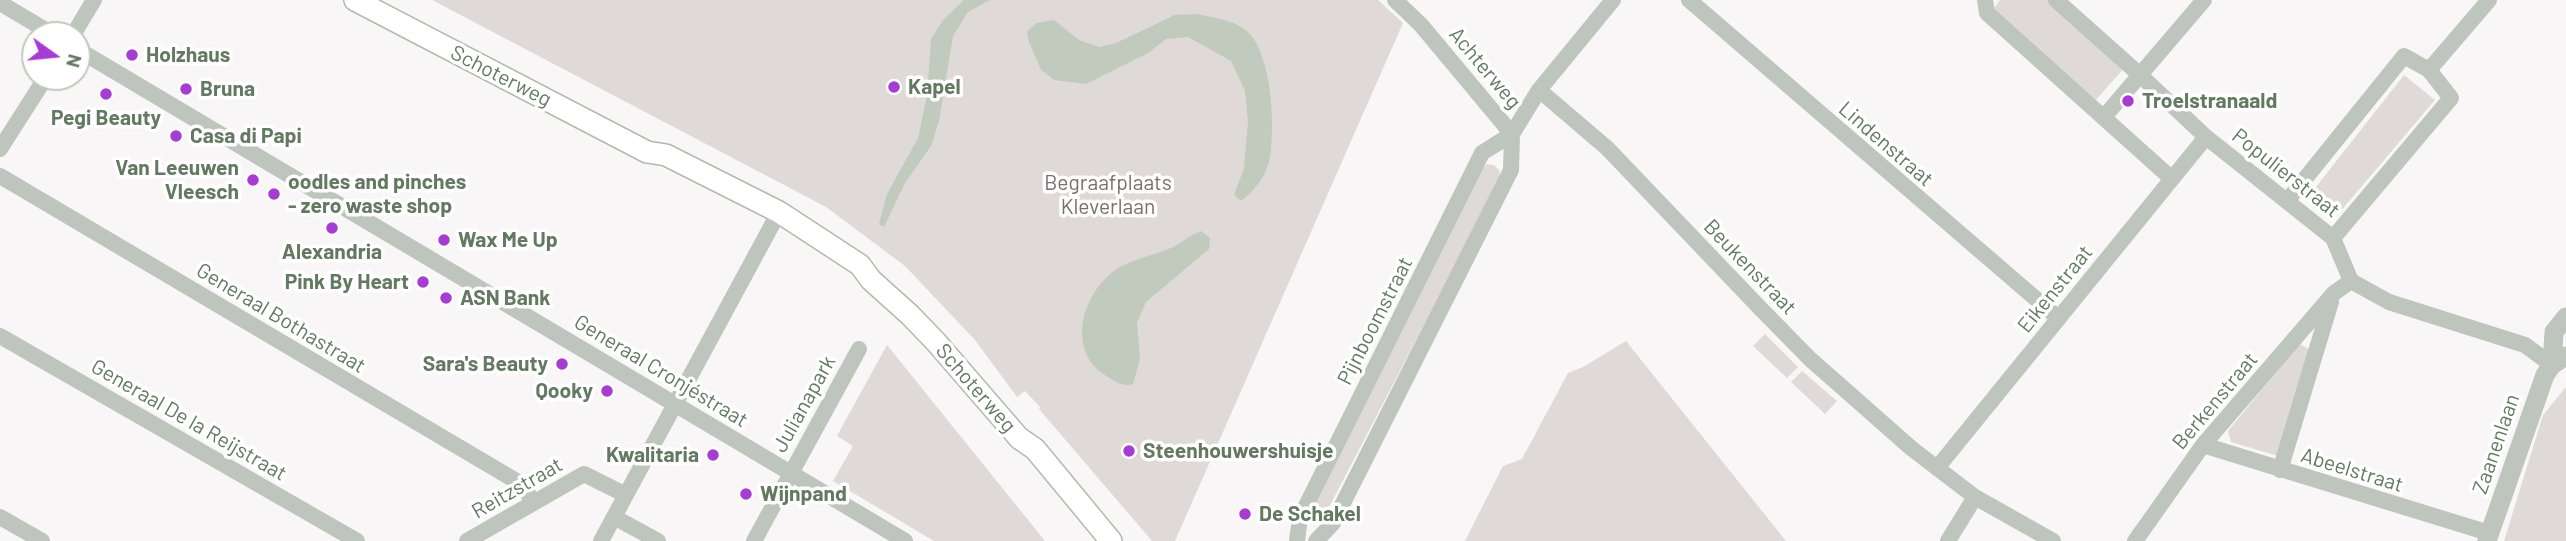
<!DOCTYPE html>
<meta charset="utf-8">
<style>
body{margin:0}
#map{position:relative;width:2566px;height:541px;overflow:hidden;background:#f9f6f7;font-family:Barlow,sans-serif}
canvas{display:block}
.north{position:absolute;left:21px;top:21px;width:70px;height:70px;box-sizing:border-box;background:#fff;border:2px solid #c1c9c0;border-radius:50%;rotate:105deg;font-size:19px;font-weight:700;line-height:28px;text-align:center;color:#637961}
.north::after{content:'';display:block;margin:auto;width:24px;height:32px;background:#a83bd4;clip-path:polygon(50% 0,100% 100%,50% 72%,0 100%)}
</style>
<div id="map">
<canvas width="2566" height="541"></canvas>
<div class="north">N</div>
</div>
<script>
const ctx = document.querySelector('canvas').getContext('2d');
ctx.lineJoin = 'round';
function paint(path, color) {
  ctx.fillStyle = color;
  ctx.fill(path, 'evenodd');
}
function stroke(path, color, width, dash) {
  ctx.strokeStyle = color;
  ctx.lineWidth = width;
  ctx.lineCap = dash ? 'butt' : 'round';
  ctx.setLineDash(dash || []);
  ctx.stroke(path);
}
function write(font, color, halo, rows, align = 'center') {
  ctx.font = font + ' Barlow,sans-serif';
  ctx.lineWidth = 7;
  ctx.setLineDash([]);
  ctx.textBaseline = 'middle';
  ctx.strokeStyle = halo;
  ctx.fillStyle = color;
  for (const [text, x, y, turn = 0] of rows) {
    ctx.save();
    ctx.translate(x, y);
    ctx.rotate((+turn || 0) * Math.PI / 180);
    ctx.textAlign = isNaN(turn) ? turn : align;
    if (halo) ctx.strokeText(text, 0, 0);
    ctx.fillText(text, 0, 0);
    ctx.restore();
  }
}
paint(new Path2D(`
 M432,0H1378L1403,23L1175,541H1152L1039,409L1040,407L1025,391L1017,397L975,340L905,266L826,207Z
 M2000,0H2048L2124,68L2096,100L1992,11Z
 M2404,75L2435,100L2339,213L2312,192Z
 M1487,164L1494,165L1500,171L1498,183L1328,509L1322,512L1314,508L1481,170Z
 M1765,334L1798,367L1787,378L1753,346Z
 M1626,341L1786,541H1465L1503,466L1522,459L1568,373L1583,367Z
 M2299,344L2310,349L2278,456L2231,442L2228,431Z
 M887,345L1045,541H934L833,481L853,446L837,436Z
 M1802,371L1837,401L1825,414L1791,382Z
 M2566,387V541H2504L2543,415Z`), '#dfd9d8');
paint(new Path2D(`
 M964,0H990L968,12L953,36L939,121L931,146L905,183L884,227L879,224L887,194L918,138L927,96L931,39L943,20Z
 M1198,14C1214,18 1235,20 1248,32C1272,56 1275,124 1270,157C1267,175 1255,190 1241,201L1234,195L1244,168L1248,121L1245,91L1231,61L1188,37L1166,39L1148,53L1086,84L1054,80L1041,70L1029,42L1027,32L1036,23L1054,20L1079,40L1099,47L1116,43L1175,15Z
 M1201,231L1210,238L1209,249L1146,302L1137,323L1140,359L1133,384C1123,387 1116,382 1108,377C1070,355 1078,307 1105,279C1124,259 1149,258 1173,247C1183,242 1190,235 1201,231Z`), '#c0cbbe');
const secondary = new Path2D(`
 M355,0L647,152L666,155L779,212L860,265L871,280L910,315L936,342L1019,438L1035,449L1111,541`);
stroke(secondary, '#b1bab0', 24);
stroke(new Path2D(`
 M1395,0L1421,25L1512,134
 M1689,0L2057,317
 M1985,0L1987,13L2172,179
 M2056,0L2140,75L2206,137L2333,238L2351,281L2389,302L2525,345L2552,365
 M0,3L54,35
 M73,35L94,0
 M77,49L905,541
 M2429,70L2489,0
 M1539,90L1607,148L1758,306L1810,359L1860,403L1911,448L1975,497L2053,541
 M2104,117L2204,0
 M0,149L46,77
 M0,176L523,485L533,503
 M2287,201L2404,56L2429,70L2451,98L2333,238
 M0,336L357,541
 M2203,445L2489,533
 M1937,468L2206,137
 M2280,470L2331,302
 M0,517L42,541
 M614,517L658,541
 M467,541L584,474L626,495
 M601,541L779,212
 M754,541L859,349
 M1297,541L1300,518L1482,153L1512,134L1539,90L1613,0
 M1316,541L1333,523L1511,170L1512,134
 M1948,541L1975,497
 M2135,541L2203,445L2334,293L2351,281`), '#bec5bd', 16);
stroke(new Path2D(`
 M2552,365L2554,332L2566,317
 M2487,541L2545,375L2552,365L2566,356`), '#bec5bd', 19);
stroke(secondary, '#fff', 21);
for (const [x, y, r, color] of [
 [132,55,7,"#a83bd4"],
 [894,87,7,"#a83bd4"],
 [186,89,7,"#a83bd4"],
 [106,94,7,"#a83bd4"],
 [2128,101,7,"#a83bd4"],
 [176,136,7,"#a83bd4"],
 [253,180,7,"#a83bd4"],
 [274,194,7,"#a83bd4"],
 [332,228,7,"#a83bd4"],
 [444,240,7,"#a83bd4"],
 [423,282,7,"#a83bd4"],
 [446,298,7,"#a83bd4"],
 [562,364,7,"#a83bd4"],
 [607,391,7,"#a83bd4"],
 [1129,451,7,"#a83bd4"],
 [713,455,7,"#a83bd4"],
 [746,494,7,"#a83bd4"],
 [1245,514,7,"#a83bd4"]
]) {
  const dot = new Path2D();
  dot.arc(x, y, r, 0, 2 * Math.PI);
  ctx.fillStyle = color;
  ctx.fill(dot);
  stroke(dot, '#fff', 2.5);
}
write('bold 21px', '#637961', '#fff', [
 ["Holzhaus",146,55],
 ["Kapel",908,87],
 ["Bruna",200,89],
 ["Troelstranaald",2142,101],
 ["Pegi Beauty",106,118,"center"],
 ["Casa di Papi",190,136],
 ["Van Leeuwen",239,168,"right"],
 ["Vleesch",239,192,"right"],
 ["oodles and pinches",288,182],
 ["- zero waste shop",288,206],
 ["Wax Me Up",458,240],
 ["Alexandria",332,252,"center"],
 ["Pink By Heart",409,282,"right"],
 ["ASN Bank",460,298],
 ["Sara's Beauty",548,364,"right"],
 ["Qooky",593,391,"right"],
 ["Steenhouwershuisje",1143,451],
 ["Kwalitaria",699,455,"right"],
 ["Wijnpand",760,494],
 ["De Schakel",1259,514]
], 'left');
write('21px', '#637961', '#fff', [
 ["Achterweg",1485,68,50],
 ["Schoterweg",501,76,27],
 ["Lindenstraat",1886,144,41],
 ["Populierstraat",2286,173,38],
 ["Beukenstraat",1750,267,46],
 ["Eikenstraat",2055,289,-51],
 ["Generaal Bothastraat",281,318,31],
 ["Pijnboomstraat",1375,321,-63],
 ["Generaal Cronjéstraat",661,371,31],
 ["Schoterweg",976,388,49],
 ["Berkenstraat",2215,401,-50],
 ["Julianapark",804,404,-61],
 ["Generaal De la Reijstraat",189,420,30],
 ["Zaanenlaan",2496,444,-71],
 ["Abeelstraat",2352,470,17],
 ["Reitzstraat",517,488,-30]
]);
write('21px', '#7c6e69', '#fff', [
 ["Begraafplaats",1108,183],
 ["Kleverlaan",1108,207]
]);
</script>
